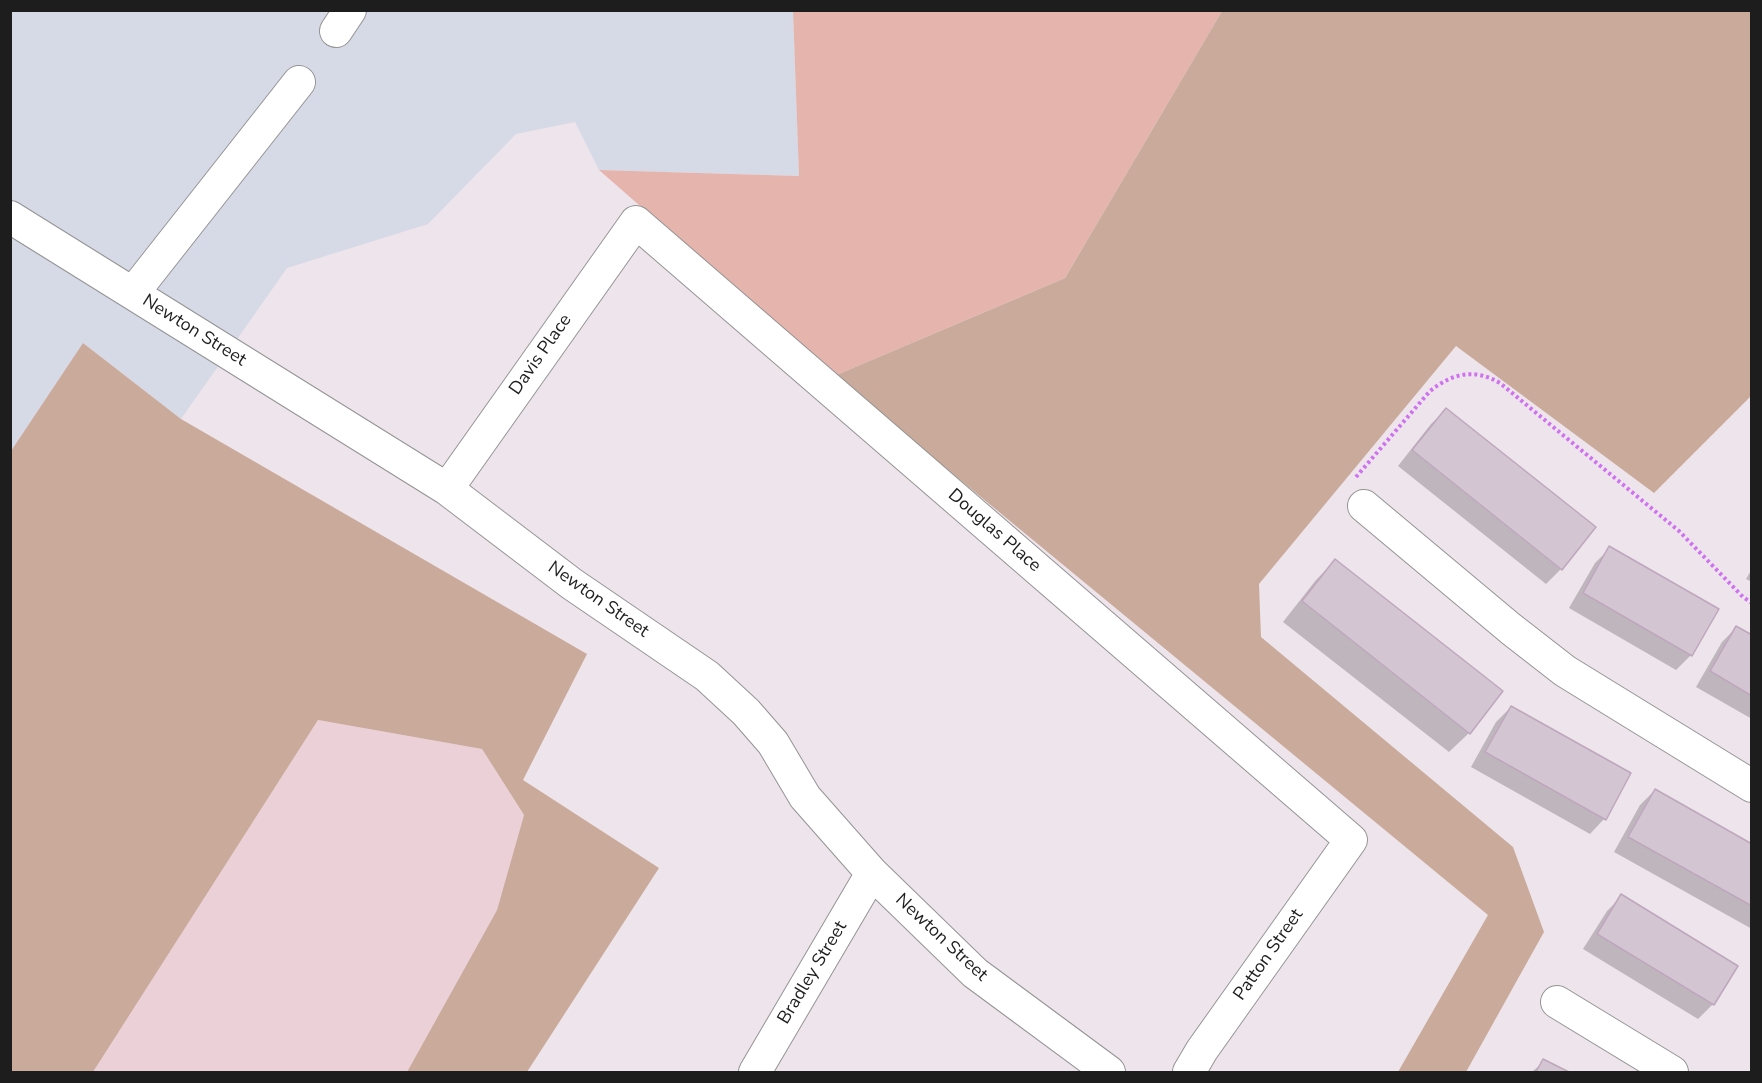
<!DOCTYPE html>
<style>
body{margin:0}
#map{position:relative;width:1762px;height:1083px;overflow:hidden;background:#eee4eb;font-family:"Nunito Sans",sans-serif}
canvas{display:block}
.frame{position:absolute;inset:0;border:12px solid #1d1d1d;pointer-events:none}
</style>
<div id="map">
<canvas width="1762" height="1083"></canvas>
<div class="frame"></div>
</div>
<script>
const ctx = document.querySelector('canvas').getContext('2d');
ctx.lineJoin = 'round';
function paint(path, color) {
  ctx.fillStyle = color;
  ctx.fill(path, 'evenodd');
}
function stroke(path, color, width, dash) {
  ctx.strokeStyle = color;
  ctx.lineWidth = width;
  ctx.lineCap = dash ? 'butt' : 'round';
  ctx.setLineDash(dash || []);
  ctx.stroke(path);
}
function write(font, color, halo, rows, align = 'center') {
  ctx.font = font + ' "Nunito Sans",sans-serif';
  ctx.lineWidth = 4.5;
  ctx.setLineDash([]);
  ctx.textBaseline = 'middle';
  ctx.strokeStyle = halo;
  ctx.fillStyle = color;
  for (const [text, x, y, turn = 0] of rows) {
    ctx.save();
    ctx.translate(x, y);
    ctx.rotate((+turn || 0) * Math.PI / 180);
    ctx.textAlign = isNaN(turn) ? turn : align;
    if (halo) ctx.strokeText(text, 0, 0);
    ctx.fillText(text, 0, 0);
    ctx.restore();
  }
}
paint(new Path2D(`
 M11,11H793L799,176L599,170L575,122L516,134L428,224L287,268L181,419L83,343L11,451Z`), '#d6d9e6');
paint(new Path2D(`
 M318,720L482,749L524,815L497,910L407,1072H93Z`), '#ebd0d8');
paint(new Path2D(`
 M793,11H1222L1065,278L834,376L599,170L799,176Z`), '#e5b5ad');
paint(new Path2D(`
 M1222,11H1751V396L1654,493L1456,346L1259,584L1261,637L1513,847L1544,932L1466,1072H1398L1488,915L834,376L1065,278Z
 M83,343L181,419L587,654L523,780L659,868L527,1072H407L497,910L524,815L482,749L318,720L93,1072H11V451Z`), '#caab9b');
paint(new Path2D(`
 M1446,410L1593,527L1561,569L1546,584L1398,466L1431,424Z
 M1610,548L1717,610L1691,655L1676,670L1569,608L1595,563Z
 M1335,561L1501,692L1469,733L1449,752L1283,622L1316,580Z
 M1752,569V582L1746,579Z
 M1736,628L1752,636V719L1696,687L1722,642Z
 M1511,707L1604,819L1590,834L1471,767L1496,722Z
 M1655,790L1752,846V929L1614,852L1640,805Z
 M1622,896L1736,966L1713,1004L1698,1019L1583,949L1607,911Z
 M1544,1061L1565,1072H1532Z`), '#0003');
const building = new Path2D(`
 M1446,408L1596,527L1562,570L1412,450Z
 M1609,546L1719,609L1692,656L1583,593Z
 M1335,559L1503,691L1470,734L1302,601Z
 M1736,626L1752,635V696L1710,671Z
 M1511,706L1631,773L1606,820L1485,752Z
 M1655,789L1752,844V906L1628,837Z
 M1621,894L1738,966L1714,1005L1597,934Z
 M1543,1059L1569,1072H1536Z`);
paint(building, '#d4c5d3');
stroke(building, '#bea7bd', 1.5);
const minor = new Path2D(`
 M336,31L350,10
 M10,217L447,489L572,584L707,676L746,712L773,743L805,797L872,873L975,973L1109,1072
 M133,293L299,82
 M447,489L636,222L1351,840L1202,1050L1189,1072
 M1364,506L1511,629L1565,671L1752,786
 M1557,1002L1672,1072
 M755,1072L872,873`);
stroke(minor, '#949494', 34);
stroke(new Path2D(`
 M1356,477L1430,391C1453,373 1474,368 1500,383L1679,531L1743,597L1752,603`), '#cf72f0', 4, [3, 3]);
stroke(minor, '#fff', 32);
write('18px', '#1d1d1d', '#fff', [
 ["Newton Street",194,331,32],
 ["Davis Place",541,355,-55],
 ["Douglas Place",994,531,41],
 ["Newton Street",598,600,35],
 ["Newton Street",941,938,43],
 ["Patton Street",1269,955,-55],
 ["Bradley Street",813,973,-59]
]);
</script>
